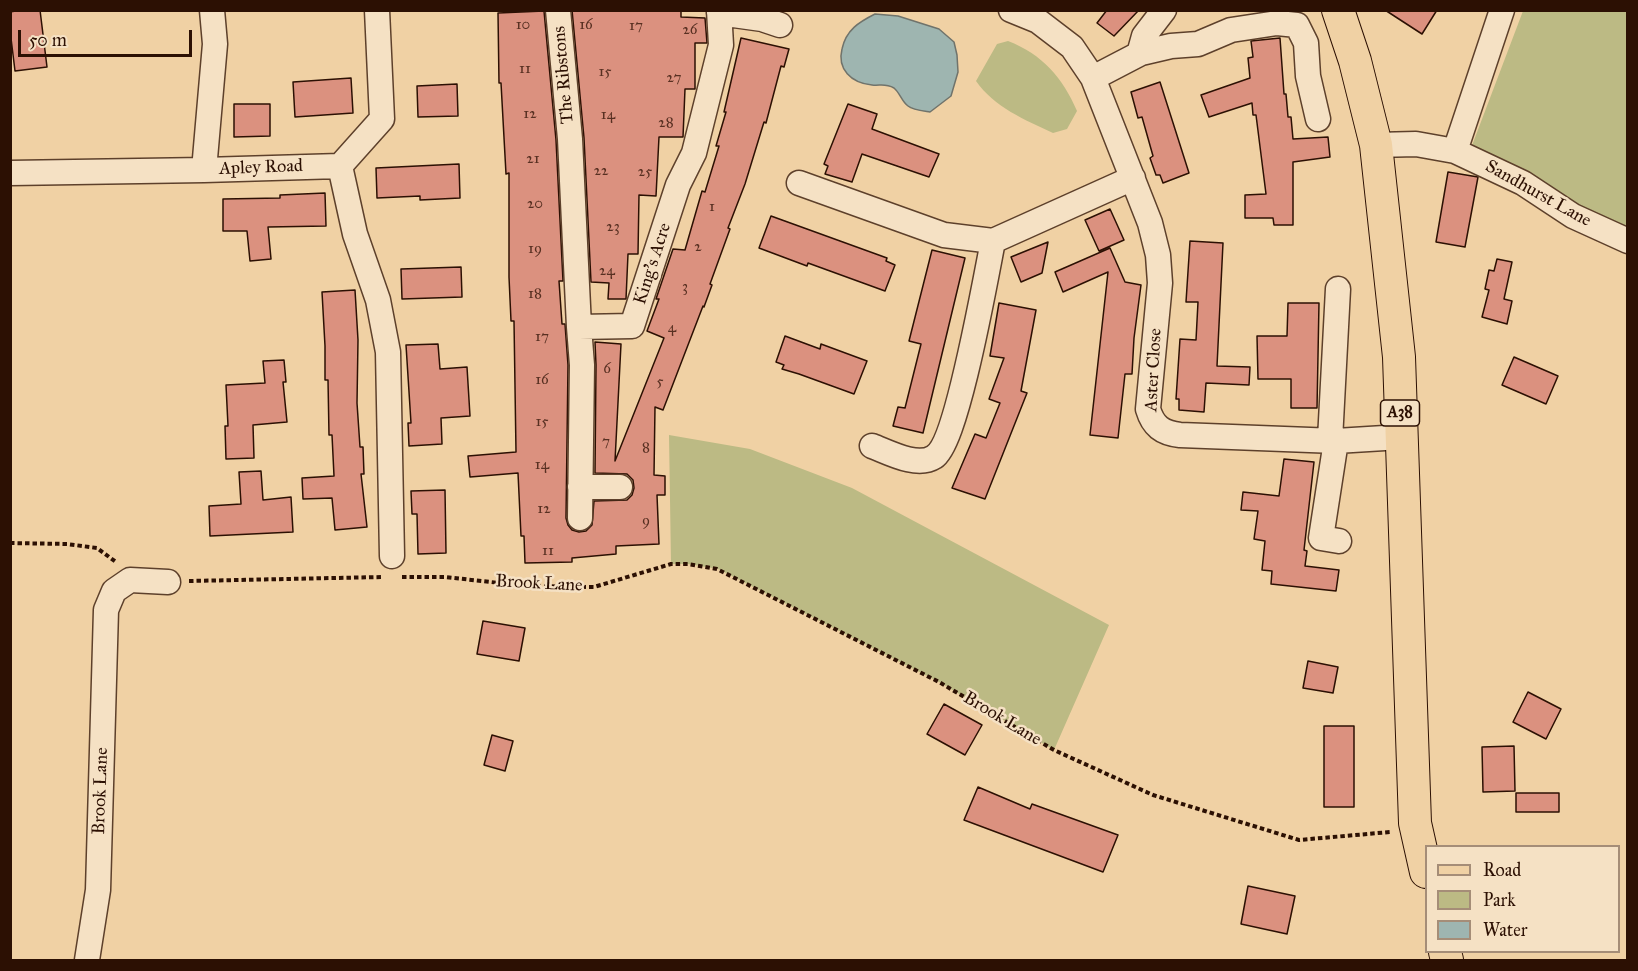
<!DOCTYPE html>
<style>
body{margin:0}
#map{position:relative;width:1638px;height:971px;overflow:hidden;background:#f0d1a4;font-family:"IM FELL Great Primer",serif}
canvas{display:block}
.frame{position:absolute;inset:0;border:12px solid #2c1003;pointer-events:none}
.legend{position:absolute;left:1425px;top:845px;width:195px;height:108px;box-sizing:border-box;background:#f5e1c4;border:2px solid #a58d77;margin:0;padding:8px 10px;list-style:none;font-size:18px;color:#2c1003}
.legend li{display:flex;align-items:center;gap:12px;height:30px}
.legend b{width:30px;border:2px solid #a58d77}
.scale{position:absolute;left:18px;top:30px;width:174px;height:27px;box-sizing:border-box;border:3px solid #2c1003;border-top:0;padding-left:8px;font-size:18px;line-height:21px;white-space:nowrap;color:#2c1003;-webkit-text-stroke:4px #f5e1c4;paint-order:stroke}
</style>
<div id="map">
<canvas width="1638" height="971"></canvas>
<div class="frame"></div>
<ul class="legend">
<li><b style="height:8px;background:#f0d1a4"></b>Road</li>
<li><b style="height:16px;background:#bcba84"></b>Park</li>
<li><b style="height:16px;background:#9eb5b0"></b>Water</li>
</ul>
<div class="scale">50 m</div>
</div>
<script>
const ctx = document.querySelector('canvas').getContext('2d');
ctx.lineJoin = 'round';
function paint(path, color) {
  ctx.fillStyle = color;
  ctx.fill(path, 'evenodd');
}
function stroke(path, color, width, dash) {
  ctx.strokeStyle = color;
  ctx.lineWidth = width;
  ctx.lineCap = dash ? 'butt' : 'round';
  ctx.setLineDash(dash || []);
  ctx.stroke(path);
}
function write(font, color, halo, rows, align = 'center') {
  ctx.font = font + ' "IM FELL Great Primer",serif';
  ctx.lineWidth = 5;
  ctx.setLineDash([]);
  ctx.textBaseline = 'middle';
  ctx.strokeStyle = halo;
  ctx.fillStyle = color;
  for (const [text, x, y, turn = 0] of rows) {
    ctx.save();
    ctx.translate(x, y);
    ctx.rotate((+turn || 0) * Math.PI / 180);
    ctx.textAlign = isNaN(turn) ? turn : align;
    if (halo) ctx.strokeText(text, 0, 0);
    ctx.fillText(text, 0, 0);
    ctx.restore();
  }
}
paint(new Path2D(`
 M1523,11H1627V241L1468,156Z
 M1008,41C1042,54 1063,78 1077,111L1067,129L1053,133C1025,120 994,107 976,81L997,44Z
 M669,435L750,449L852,488L1109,625L1054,750L939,682L718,569L688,564H671Z`), '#bcba84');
const water = new Path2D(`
 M875,14L898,16L939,29L954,42L957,55L958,72L951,96L930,112C924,111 913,110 908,106C902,102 900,93 894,88C885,83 880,86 872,85C851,83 837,69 842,49C846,30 859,22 875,14Z`);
paint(water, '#9eb5b0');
stroke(water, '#70736b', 1.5);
const building = new Path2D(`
 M21,10H40L47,67L15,71L10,30V12Z
 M572,10H681V17L705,18L707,43H695V89H685L683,137H659L656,196L639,195L638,254H628L626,299H608L609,283L591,282L584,138Z
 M1107,10H1139L1114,36L1097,23Z
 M1385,10H1437L1422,34Z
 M544,11L556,140L563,281H559L562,324H565L568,365L566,518L568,525L572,530L579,532L586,531L592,525L594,501L627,500L632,495L634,488L633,480L627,474L595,473L596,365L595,342L621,344L615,461L664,338L647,331L659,299H656L673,249L685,250L702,191L705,192L719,146H716L726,112H724L741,38L789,49L784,67L781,66L766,123L764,122L745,184L728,228L730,229L710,284L712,285L704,307L703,306L663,410L655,407L654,475L665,476V495H657L659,544L616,546V554L572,558V562L525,563L524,536H521L518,473L470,477L468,456L516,452L514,321H511L509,277V173L506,174L501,83H499L498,13Z
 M1280,38L1284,94H1286L1288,117H1291L1293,139L1328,137L1330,157L1293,162V225H1274L1273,218H1245V195L1266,194L1256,115H1253L1252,103L1209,117L1201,95L1250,78L1248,58L1253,57L1251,41Z
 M351,78L353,113L295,117L293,82Z
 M1160,82L1189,173L1163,183L1160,175H1156L1150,158L1153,156L1142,117L1138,118L1131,92Z
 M457,84L458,116L418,117L417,86Z
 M234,104H270V136L234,137Z
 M848,104L877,114L872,129L939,154L929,177L862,154L852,182L825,174L828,166L824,164Z
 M459,164L460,198L420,200V196L377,198L376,168Z
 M1448,172L1478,177L1465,247L1436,242Z
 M325,193L326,226L268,227L271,259L250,261L247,231H223V199L280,198V195Z
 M1110,209L1124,240L1099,251L1085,220Z
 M771,216L887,258L886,261L895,265L885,291L808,263L807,266L759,248Z
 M1190,241L1223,243L1217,366L1250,367L1249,385L1206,383L1204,412L1179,410V399H1176L1180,339L1196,340L1198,302H1186Z
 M1048,242L1042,273L1021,282L1011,257Z
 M1110,248L1125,282L1141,285L1134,338L1132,374H1125L1118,438L1090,435L1108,272L1063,292L1055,272Z
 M932,250L965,258L923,433L893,426L898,407L905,408L921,344L909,341Z
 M1497,259L1512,262L1504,299L1512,301L1507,324L1482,317L1489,290L1485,289L1489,270L1494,271Z
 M461,267L462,297L402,299L401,269Z
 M355,290L358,340L357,403L360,447H363L364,474H361L367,527L335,530L332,498L303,499L302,478L334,476L332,435H329L328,380H325V346L322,292Z
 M999,303L1036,310L1021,391L1027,393L985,499L952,488L975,434L986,438L1000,403L989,399L1004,358L990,356Z
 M1288,303H1319L1317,408H1291V379H1258L1257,336H1287Z
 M785,336L820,349L821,344L867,361L854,394L799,374L782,369L784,365L776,362Z
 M438,344L440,369L467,367L470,416L441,418L442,444L409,446L408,423H411L406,345Z
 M1514,357L1558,376L1546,404L1502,385Z
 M284,360L286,382H283L287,422L253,425L254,458L226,459L225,426H228L226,385L265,383L263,361Z
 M1284,459L1314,462L1304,550L1307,551L1305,566L1339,570L1336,591L1271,584L1272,571L1262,570L1265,541L1254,539L1258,511L1241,510L1243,492L1279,496Z
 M261,471L263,500L291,497L293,532L210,536L209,506L241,504L239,472Z
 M445,490L446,553L418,554L417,514H412L411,491Z
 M483,621L525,628L519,661L477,654Z
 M1308,661L1338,667L1333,693L1303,688Z
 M1528,692L1561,709L1546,739L1513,722Z
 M944,704L982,725L965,755L927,734Z
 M1324,726H1354V807H1324Z
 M492,735L513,741L505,771L484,765Z
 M1514,746L1515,791L1483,792L1482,747Z
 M978,787L1030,809L1032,804L1118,835L1103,872L964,820Z
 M1516,793H1559V812H1516Z
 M1248,886L1295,896L1287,934L1241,924Z`);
paint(building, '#db917f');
stroke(building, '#2c1003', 1.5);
const minor = new Path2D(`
 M558,10L570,139L579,327
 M1011,10L1038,21L1072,47L1093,78L1150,223L1158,255L1160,283L1148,409C1153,426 1162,433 1180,435L1336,441L1401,437
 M719,13L762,19L780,25
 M1139,54L1144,36L1164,10
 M1093,78L1141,53L1171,46L1198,44L1231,30L1277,23L1297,25L1306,43L1308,76L1318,119
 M1376,145L1416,144L1455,151L1523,183L1573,216L1628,241
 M1455,151L1502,10
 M340,166L355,234L378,300L388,352L392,556
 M204,170L215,44L212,10
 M10,173L204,170L340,166L382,119L377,10
 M799,183L944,235L993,241L1133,178
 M1330,440L1338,289
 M1336,441L1321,538L1339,541
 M872,446C888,452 917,468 934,457C957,443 986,276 993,241
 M580,487H620
 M580,518L582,365L579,327L632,326L678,185L694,153L721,45L719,10
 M87,960L98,890L106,610L114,591L130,580L168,582`);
const major = new Path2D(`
 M1338,10L1355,61L1376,145L1399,357L1415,823L1426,872
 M1445,952L1447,960`);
stroke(minor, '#5d402b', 27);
stroke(major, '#2c1003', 34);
stroke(new Path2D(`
 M10,543L67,544L97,548L116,562
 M402,577H445L527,586L594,587L671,564H688L717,569L939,682L1054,750L1153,795L1299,840L1390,832
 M189,581L383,577`), '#2c1003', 4, [4.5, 3]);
stroke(minor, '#f5e1c4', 24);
stroke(major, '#f0d1a4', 32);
write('15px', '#583022', null, [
 ["10",523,25],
 ["16",586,25],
 ["17",636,26],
 ["26",690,30],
 ["11",525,69],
 ["15",605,72],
 ["27",674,78],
 ["12",530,114],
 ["14",608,115],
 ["28",666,123],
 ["21",533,159],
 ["22",601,171],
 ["25",645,172],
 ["20",535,204],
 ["1",712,207],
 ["23",613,227],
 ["2",698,247],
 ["19",535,249],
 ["24",607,271],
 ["3",685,287],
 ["18",535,294],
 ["4",672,328],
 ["17",542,337],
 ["6",607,369],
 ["16",542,380],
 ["5",660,382],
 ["15",542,422],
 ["7",606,442],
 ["8",646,448],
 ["14",542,465],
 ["12",544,509],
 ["9",646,521],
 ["11",548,551]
]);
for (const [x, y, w] of [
 [1400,413,39]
]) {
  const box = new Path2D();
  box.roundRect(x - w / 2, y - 13, w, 26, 4.5);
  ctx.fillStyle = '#f5e1c4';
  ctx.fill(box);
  stroke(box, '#2c1003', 1.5);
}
write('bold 16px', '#2c1003', null, [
 ["A38",1400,413]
]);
write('18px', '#2c1003', '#f5e1c4', [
 ["The Ribstons",564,75,-95],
 ["Apley Road",261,168,-2],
 ["Sandhurst Lane",1538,194,29],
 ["King's Acre",653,264,-72],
 ["Aster Close",1154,370,-87],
 ["Brook Lane",539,584,3],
 ["Brook Lane",1002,719,31],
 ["Brook Lane",101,791,-88]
]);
</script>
